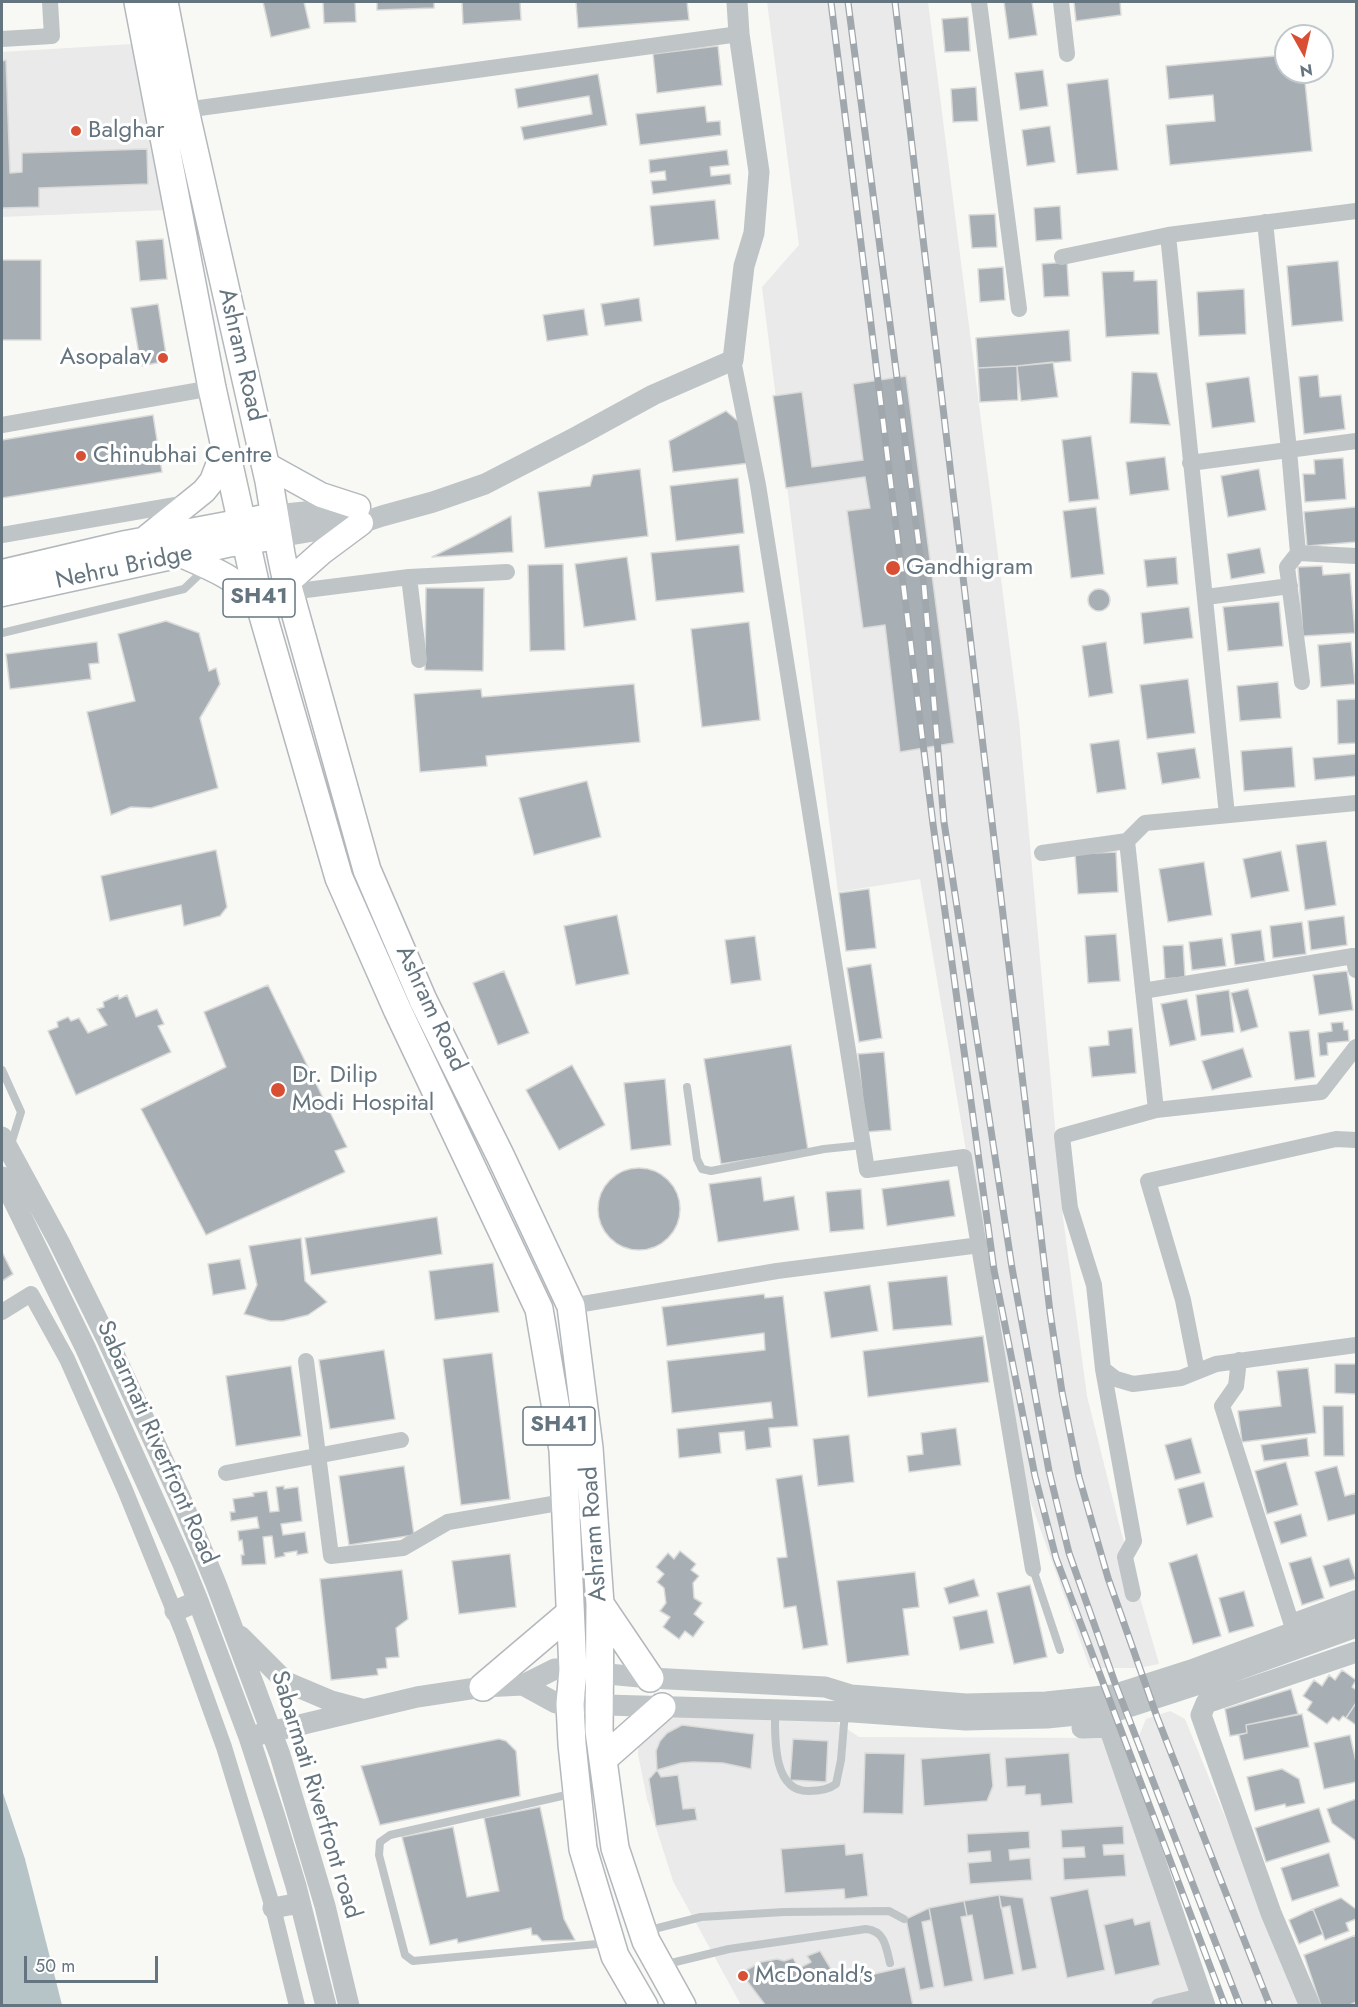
<!DOCTYPE html>
<style>
body{margin:0}
#map{position:relative;width:1358px;height:2007px;overflow:hidden;background:#f8f8f5;font-family:Jost,sans-serif}
canvas{display:block}
.frame{position:absolute;inset:0;border:3px solid #65757f;pointer-events:none}
.north{position:absolute;left:1274px;top:24px;width:60px;height:60px;box-sizing:border-box;background:#fff;border:2px solid #c1c8cc;border-radius:50%;rotate:172deg;font-size:16px;font-weight:700;line-height:24px;text-align:center;color:#65757f}
.north::after{content:'';display:block;margin:auto;width:21px;height:27px;background:#d94f34;clip-path:polygon(50% 0,100% 100%,50% 72%,0 100%)}
.scale{position:absolute;left:24px;top:1956px;width:134px;height:27px;box-sizing:border-box;border:3px solid #65757f;border-top:0;padding-left:8px;font-size:18px;line-height:21px;white-space:nowrap;color:#65757f;-webkit-text-stroke:4px #fff;paint-order:stroke}
</style>
<div id="map">
<canvas width="1358" height="2007"></canvas>
<div class="frame"></div>
<div class="north">N</div>
<div class="scale">50 m</div>
</div>
<script>
const ctx = document.querySelector('canvas').getContext('2d');
ctx.lineJoin = 'round';
function paint(path, color) {
  ctx.fillStyle = color;
  ctx.fill(path, 'evenodd');
}
function stroke(path, color, width, dash) {
  ctx.strokeStyle = color;
  ctx.lineWidth = width;
  ctx.lineCap = dash ? 'butt' : 'round';
  ctx.setLineDash(dash || []);
  ctx.stroke(path);
}
function write(font, color, halo, rows, align = 'center') {
  ctx.font = font + ' Jost,sans-serif';
  ctx.lineWidth = 6;
  ctx.setLineDash([]);
  ctx.textBaseline = 'middle';
  ctx.strokeStyle = halo;
  ctx.fillStyle = color;
  for (const [text, x, y, turn = 0] of rows) {
    ctx.save();
    ctx.translate(x, y);
    ctx.rotate((+turn || 0) * Math.PI / 180);
    ctx.textAlign = isNaN(turn) ? turn : align;
    if (halo) ctx.strokeText(text, 0, 0);
    ctx.fillText(text, 0, 0);
    ctx.restore();
  }
}
paint(new Path2D(`
 M767,2H928L1019,721L1063,1218L1087,1396L1120,1528L1159,1664L1139,1668H1090L1025,1486L1014,1434L920,879L838,892L762,287L799,245Z
 M134,44L165,210L2,217V52Z
 M640,1711L822,1712L859,1737L1106,1738L1212,2005H741L673,1881L647,1799L638,1754Z
 M1170,1711L1185,1719L1302,2005H1239L1137,1741L1146,1719Z`), '#e9eae9');
paint(new Path2D(`
 M2,1790L25,1859L62,2005H2Z`), '#b7c4c7');
const building = new Path2D(`
 M263,2H304L310,28L271,37Z
 M323,2H355L356,22L324,23Z
 M377,2H434V8L377,10Z
 M462,2H520L521,20L463,24Z
 M576,2H687L689,20L578,28Z
 M1004,2H1032L1037,35L1009,39Z
 M1074,2H1120L1121,15L1076,21Z
 M968,17L970,51L945,52L942,19Z
 M718,46L722,85L657,93L653,54Z
 M1286,55V72H1304L1312,151L1170,165L1166,125L1215,121L1213,95L1169,99L1166,66Z
 M6,60L10,173L22,172V153L147,149L148,184L39,188V207L2,208V61Z
 M1043,70L1048,106L1020,110L1015,73Z
 M598,74L607,125L524,140L521,127L592,114L589,96L518,108L515,89Z
 M1108,79L1118,170L1077,174L1067,84Z
 M976,87L978,121L953,122L951,89Z
 M705,106L707,122L720,121L721,135L640,145L636,114Z
 M1050,126L1055,162L1027,166L1022,130Z
 M727,150L729,165L710,167L711,176L730,174L731,184L653,194L651,181L666,180L665,171L650,173L649,160Z
 M715,200L719,239L654,246L650,206Z
 M1060,206L1062,239L1036,241L1034,208Z
 M995,214L997,247L972,248L969,215Z
 M163,239L167,279L140,281L136,241Z
 M2,260H41V340H2Z
 M1338,261L1343,321L1292,326L1287,266Z
 M1067,262L1069,296L1044,297L1042,264Z
 M1003,267L1005,300L980,302L978,269Z
 M1134,271V281L1157,280L1159,334L1106,337L1102,272Z
 M1244,289L1246,334L1199,336L1197,292Z
 M639,298L642,321L605,326L601,304Z
 M158,304L167,361L141,366L131,308Z
 M584,309L588,335L547,341L543,315Z
 M1069,330L1071,361L1017,366L978,368L976,338Z
 M1053,362L1058,397L1021,401L1017,366Z
 M1017,366L1018,400L980,402L978,368Z
 M1132,372L1157,373L1170,425L1130,423Z
 M1318,375L1320,397L1341,395L1345,429L1304,434L1299,377Z
 M906,376L954,743L900,752L885,625L863,628L847,511L870,508L865,477L786,488L773,396L802,392L812,467L863,460L853,384Z
 M1249,377L1255,422L1212,428L1206,383Z
 M726,411L746,428L750,463L673,472L669,441Z
 M153,415L162,472L2,498V440Z
 M1091,436L1099,499L1069,502L1062,440Z
 M1165,457L1169,490L1130,495L1126,462Z
 M1343,458L1346,499L1305,502L1303,474H1315L1314,460Z
 M640,469L648,536L545,548L538,492L590,486L593,475Z
 M1259,469L1266,510L1228,517L1221,476Z
 M738,478L744,533L676,541L670,486Z
 M1096,507L1104,574L1071,578L1063,511Z
 M1356,507V542L1307,546L1304,512Z
 M511,516L513,552L432,557L474,536Z
 M739,545L744,592L656,601L651,553Z
 M1260,548L1265,573L1231,579L1227,554Z
 M627,557L636,620L584,627L575,564Z
 M1176,557L1178,584L1147,587L1144,560Z
 M563,564L565,650L530,651L528,565Z
 M1322,566L1323,575L1350,573L1355,633L1303,636L1298,567Z
 M426,588H484L483,671L425,670Z
 M1088 600a11 11 0 1 1 22 0a11 11 0 1 1-22 0Z
 M1279,602L1283,646L1228,651L1223,607Z
 M1189,607L1193,638L1144,644L1141,613Z
 M166,621L199,633L209,671L216,668L220,684L200,718L218,788L151,808L131,807L111,815L87,712L135,701L118,634Z
 M749,622L760,720L702,727L691,629Z
 M97,642L99,663L89,664L91,679L10,689L6,654Z
 M1106,642L1113,693L1089,697L1082,646Z
 M1351,642L1355,684L1321,687L1318,645Z
 M1188,679L1195,733L1147,739L1140,685Z
 M1278,682L1281,718L1240,721L1237,686Z
 M634,684L640,742L486,756L487,766L420,772L414,694L481,689L482,697Z
 M1356,699V743L1338,744L1337,700Z
 M1119,740L1126,789L1097,793L1090,744Z
 M1292,747L1295,787L1244,791L1241,751Z
 M1195,748L1200,778L1162,784L1157,753Z
 M1356,754V776L1315,780L1313,758Z
 M587,781L601,837L534,855L519,798Z
 M1326,841L1336,905L1305,910L1296,845Z
 M216,850L227,907L220,916L184,926L181,905L110,921L101,876Z
 M1281,851L1289,891L1251,898L1243,859Z
 M1116,852L1118,892L1078,894L1075,854Z
 M1204,862L1212,915L1168,922L1159,869Z
 M869,889L876,948L846,951L839,893Z
 M617,915L629,974L576,985L564,926Z
 M1344,916L1347,945L1311,950L1308,921Z
 M1302,922L1306,954L1273,958L1270,926Z
 M1261,930L1265,961L1235,965L1231,934Z
 M1116,934L1120,981L1088,983L1085,936Z
 M755,936L761,980L731,984L725,940Z
 M1222,938L1226,966L1192,970L1189,942Z
 M1183,945L1185,977L1165,979L1163,946Z
 M871,964L882,1038L859,1042L847,968Z
 M504,971L529,1033L498,1045L473,983Z
 M1347,971L1353,1010L1319,1015L1313,975Z
 M268,985L347,1147L335,1151L345,1172L206,1235L141,1109L226,1067L204,1012Z
 M1248,989L1258,1027L1241,1032L1231,993Z
 M1229,990L1234,1032L1201,1036L1196,995Z
 M118,995L119,999L127,995L136,1017L157,1009L164,1024L158,1026L171,1052L76,1095L48,1031L58,1027L57,1022L68,1017L71,1021L79,1018L88,1033L107,1025L97,1009L104,1007L103,1002Z
 M1187,999L1196,1040L1170,1046L1161,1004Z
 M1343,1022L1344,1030H1348L1349,1041L1327,1043L1328,1055L1320,1056L1318,1033L1332,1031L1331,1023Z
 M1132,1028L1136,1073L1092,1077L1089,1047L1109,1045L1108,1031Z
 M1309,1030L1315,1077L1295,1080L1289,1032Z
 M791,1045L808,1150L721,1164L704,1059Z
 M1243,1048L1252,1077L1212,1090L1202,1061Z
 M884,1052L891,1130L866,1132L858,1054Z
 M572,1065L605,1125L559,1150L526,1090Z
 M665,1079L671,1145L631,1150L624,1083Z
 M598 1209a41 41 0 1 1 82 0a41 41 0 1 1-82 0Z
 M761,1177L764,1201L794,1196L799,1230L718,1242L709,1184Z
 M949,1180L955,1216L887,1226L882,1189Z
 M861,1189L864,1229L830,1232L826,1192Z
 M437,1217L442,1254L311,1275L305,1238Z
 M301,1238L305,1281L327,1302L308,1315L283,1321H270L244,1314L257,1285L249,1246Z
 M2,1252L13,1274L2,1281Z
 M240,1259L246,1289L213,1295L208,1264Z
 M493,1263L499,1312L435,1320L429,1271Z
 M947,1276L952,1325L893,1330L888,1282Z
 M870,1285L878,1331L831,1338L824,1292Z
 M764,1294L765,1298L783,1296L798,1426L769,1428L771,1447L746,1450L744,1431L719,1433L721,1453L679,1458L677,1429L773,1418L771,1402L672,1413L667,1361L765,1350L764,1333L667,1346L662,1307Z
 M983,1336L989,1382L868,1397L863,1351Z
 M384,1350L395,1419L330,1429L319,1360Z
 M492,1353L510,1499L461,1505L443,1359Z
 M1335,1364H1356V1394L1335,1393Z
 M291,1366L301,1436L236,1446L226,1376Z
 M1308,1368L1316,1433L1242,1442L1238,1411L1281,1406L1277,1371Z
 M1323,1406H1343L1344,1456H1324Z
 M956,1428L961,1465L909,1472L907,1456L923,1454L921,1433Z
 M849,1435L854,1482L818,1486L813,1439Z
 M1191,1438L1201,1473L1175,1480L1165,1445Z
 M1307,1438L1309,1456L1264,1461L1261,1445Z
 M1286,1462L1298,1505L1267,1514L1255,1471Z
 M404,1466L414,1535L349,1545L339,1476Z
 M1337,1466L1345,1496L1356,1493V1514L1328,1521L1315,1472Z
 M802,1475L828,1645L803,1649L796,1606L784,1608L777,1558L787,1557L776,1479Z
 M1204,1482L1213,1517L1187,1525L1178,1489Z
 M284,1486V1489L298,1487L302,1521L281,1524L283,1535L305,1532L308,1553L297,1555V1551L284,1553L285,1556L275,1558L272,1536L263,1537L266,1564L242,1565L241,1555H244L242,1540L239,1541L238,1531L259,1528L257,1517L231,1521L230,1512H235L233,1499L254,1496L253,1493L267,1491L270,1512L279,1511L276,1487Z
 M1301,1514L1307,1536L1281,1544L1274,1522Z
 M680,1551L696,1564L691,1570L699,1576L693,1583L694,1598L702,1603L694,1614L704,1622L693,1637L685,1631L679,1639L663,1627L670,1617L660,1611L666,1603L664,1588L657,1582L664,1574L656,1567L668,1553L674,1559Z
 M510,1554L516,1607L459,1614L452,1561Z
 M1197,1554L1221,1636L1193,1644L1169,1563Z
 M1311,1557L1324,1598L1302,1605L1289,1563Z
 M1349,1558L1356,1579L1330,1587L1323,1566Z
 M402,1570L408,1619L396,1628L399,1657L386,1658L387,1668L377,1669L378,1675L331,1680L320,1579Z
 M915,1572L919,1607L903,1609L909,1655L847,1663L837,1581Z
 M974,1579L979,1596L949,1604L944,1588Z
 M1030,1585L1047,1657L1014,1664L997,1593Z
 M1244,1591L1254,1626L1229,1633L1219,1598Z
 M987,1610L994,1643L960,1650L953,1617Z
 M1342,1670L1356,1680L1352,1687L1356,1690V1703L1346,1718L1343,1716L1339,1721L1333,1717L1327,1724L1307,1710L1312,1702L1303,1696L1314,1680L1322,1686L1329,1675L1335,1680Z
 M1291,1689L1298,1714L1246,1725L1247,1733L1230,1736L1225,1709Z
 M1356,1703V1725L1346,1718Z
 M1302,1714L1309,1747L1244,1760L1239,1735L1247,1733L1246,1725Z
 M682,1725L754,1734L751,1769L723,1763L693,1762L681,1763L657,1770L656,1751L660,1741L667,1733Z
 M1350,1735L1356,1762V1782L1324,1789L1314,1743Z
 M499,1739L506,1741L516,1751L520,1796L380,1825L361,1766Z
 M793,1739L828,1741L826,1782L790,1780Z
 M865,1753L905,1754L903,1814L863,1813Z
 M990,1753L993,1786L987,1801L924,1806L921,1759Z
 M1069,1753L1073,1803L1041,1806L1040,1794L1025,1795V1786L1007,1787L1005,1758Z
 M1282,1769L1299,1779L1305,1803L1286,1807L1285,1804L1255,1811L1247,1777Z
 M657,1770L661,1777L678,1775L683,1809L695,1808L697,1820L656,1826L649,1779Z
 M1356,1799V1841L1332,1823L1327,1809Z
 M540,1807L564,1919L575,1940L542,1941L537,1935H532L531,1928L458,1943L457,1939L430,1945L402,1837L453,1827L467,1897L499,1891L484,1818Z
 M1319,1808L1330,1842L1266,1862L1255,1828Z
 M1123,1826L1124,1844L1103,1845L1104,1855L1124,1854L1126,1876L1064,1880L1063,1858L1085,1857L1084,1847L1062,1848L1061,1830Z
 M1029,1831L1030,1848L1009,1850L1010,1860L1030,1858L1032,1880L970,1884L968,1863L991,1861L990,1851L968,1853L967,1834Z
 M845,1844L846,1855L863,1853L868,1896L845,1899L844,1889L785,1893L781,1849Z
 M1329,1853L1339,1886L1292,1901L1281,1868Z
 M1088,1889L1105,1970L1067,1978L1050,1897Z
 M999,1895L1014,1974L984,1980L972,1915L967,1916L964,1901Z
 M999,1895L1023,1898L1037,1968L1022,1971L1010,1906L1001,1908Z
 M1341,1898L1356,1909V1919L1346,1923L1349,1931L1325,1940L1313,1909Z
 M964,1901L967,1916L961,1917L973,1981L944,1987L929,1908Z
 M929,1908L931,1920L922,1922L934,1987L920,1990L906,1919Z
 M1313,1909L1323,1934L1299,1944L1289,1920Z
 M1133,1918L1135,1925L1150,1921L1160,1965L1115,1975L1104,1925Z
 M1356,1935V2002L1348,2006H1321L1304,1955Z
 M820,1951L839,1982L905,1967L913,2006H766L741,1973L761,1962L777,1959L784,1961L793,1958L797,1965L801,1967L811,1962L807,1956Z`);
paint(building, '#a7afb5');
stroke(building, '#dadad8', 1.5);
const secondary = new Path2D(`
 M265,464L321,495L358,507
 M147,537L204,491L212,481L225,447
 M181,555C209,567 243,581 260,605
 M2,572L126,543L275,515
 M287,583L322,552L361,523
 M2,594L227,545L278,537`);
const primary = new Path2D(`
 M138,2L212,388L260,605L339,878L397,1009L539,1309L563,1450L573,1670L570,1704L572,1744L583,1849L615,1956L644,2006
 M164,2L185,110L269,481L281,554L287,583L367,870L423,1000L500,1155L571,1306L589,1448L600,1604L599,1731L615,1848L646,1941L682,2006
 M600,1604L650,1678
 M483,1687L569,1614
 M603,1759L662,1707`);
stroke(secondary, '#b2b8bc', 27);
stroke(primary, '#b3b8bc', 30);
stroke(new Path2D(`
 M2,633L184,589L205,569
 M2,1070L21,1112L10,1147
 M687,1087L697,1159L702,1169L711,1171L824,1149L863,1145
 M1033,1569L1060,1650
 M775,1710C775,1736 772,1792 809,1791C819,1791 828,1790 836,1784L841,1760L845,1712
 M575,1793L390,1835L380,1842L379,1855L405,1955L413,1961L608,1943
 M646,1931L701,1917L784,1912L889,1911L904,1919
 M663,1965L729,1949L866,1929C885,1931 886,1947 890,1963`), '#bfc4c7', 8);
stroke(new Path2D(`
 M979,2L1019,309
 M1061,2L1067,54
 M2,39L52,36L50,2
 M185,110L739,34
 M1265,222L1289,450L1298,553
 M1168,235L1227,815
 M1062,257L1168,235L1356,211
 M733,360L758,485L867,1170L964,1157L1033,1569
 M2,425L212,388
 M1190,463L1356,441
 M2,535L187,503
 M409,577L507,572
 M290,592L409,577L419,660
 M1206,597L1290,586
 M1302,682L1287,567L1298,553L1356,556
 M1042,853L1127,841
 M1143,991L1353,956L1356,970
 M1356,1047L1321,1092L1156,1110L1062,1136L1070,1208L1094,1285L1103,1369L1116,1379L1133,1384L1181,1378L1216,1364L1356,1345
 M1156,1110L1127,841L1145,823L1356,803
 M571,1306L777,1271L980,1245
 M2,1312L31,1294L67,1359L125,1490L183,1633L224,1747L273,1908L297,2006
 M1239,1360L1236,1386L1222,1406L1291,1622L1356,1598
 M306,1361L331,1556L403,1548L448,1522L564,1502
 M1103,1369L1134,1541L1125,1557L1133,1594
 M1197,1371L1183,1300L1148,1181L1336,1139L1356,1140
 M226,1473L401,1440
 M1159,2006L1201,1996`), '#bfc4c7', 16);
stroke(new Path2D(`
 M275,515L355,507
 M278,537L361,523L382,516L433,502L485,484L578,436L653,395L733,360L744,266L754,233L759,172L739,34L737,2
 M2,1137L59,1242L107,1339L183,1504L216,1584L280,1755L325,1906L349,2006
 M2,1177L85,1347L183,1564L198,1601L249,1737L275,1817L296,1886L326,2006
 M175,1611L198,1601
 M240,1636L286,1682L331,1701L361,1709
 M523,1685L556,1703L570,1704L853,1712L966,1720L1047,1718L1116,1711L1196,1685L1356,1627
 M1082,1728L1109,1727L1205,2006
 M249,1737L417,1697L483,1687L523,1685L555,1669L650,1678L825,1687L851,1695L966,1704L1046,1702L1113,1695L1191,1670L1356,1609
 M273,1908L300,1903
 M1310,2006L1271,1913L1201,1715L1206,1703L1356,1652`), '#bfc4c7', 21);
stroke(secondary, '#fff', 24);
stroke(primary, '#fff', 27);
const rail = new Path2D(`
 M831,2L933,824L994,1270L1035,1476L1056,1558L1225,2006
 M848,2L924,585L944,822L1012,1268L1049,1471L1069,1553L1115,1683L1240,2006
 M895,2L1050,1312L1062,1392L1079,1477L1108,1578L1157,1717L1270,2006`);
stroke(rail, '#a1a8ad', 7);
stroke(rail, '#fff', 4.5, [14]);
for (const [x, y, r, color] of [
 [76,131,6,"#d94f34"],
 [163,358,6,"#d94f34"],
 [81,456,6,"#d94f34"],
 [893,568,8,"#d94f34"],
 [278,1090,8,"#d94f34"],
 [743,1976,6,"#d94f34"]
]) {
  const dot = new Path2D();
  dot.arc(x, y, r, 0, 2 * Math.PI);
  ctx.fillStyle = color;
  ctx.fill(dot);
  stroke(dot, '#fff', 2);
}
for (const [x, y, w] of [
 [259,598,72],
 [559,1426,72]
]) {
  const box = new Path2D();
  box.roundRect(x - w / 2, y - 19, w, 38, 4.5);
  ctx.fillStyle = '#fff';
  ctx.fill(box);
  stroke(box, '#65757f', 1.5);
}
write('bold 22px', '#65757f', null, [
 ["SH41",259,598],
 ["SH41",559,1426]
]);
write('24px', '#65757f', '#fff', [
 ["Balghar",88,131],
 ["Asopalav",151,358,"right"],
 ["Chinubhai Centre",93,456],
 ["Gandhigram",906,568],
 ["Dr. Dilip",292,1076],
 ["Modi Hospital",292,1104],
 ["McDonald's",755,1976]
], 'left');
write('24px', '#65757f', '#fff', [
 ["Ashram Road",240,355,77],
 ["Nehru Bridge",124,568,-12],
 ["Ashram Road",430,1009,65],
 ["Sabarmati Riverfront Road",156,1443,66],
 ["Ashram Road",595,1534,-94],
 ["Sabarmati Riverfront road",315,1795,73]
]);
</script>
